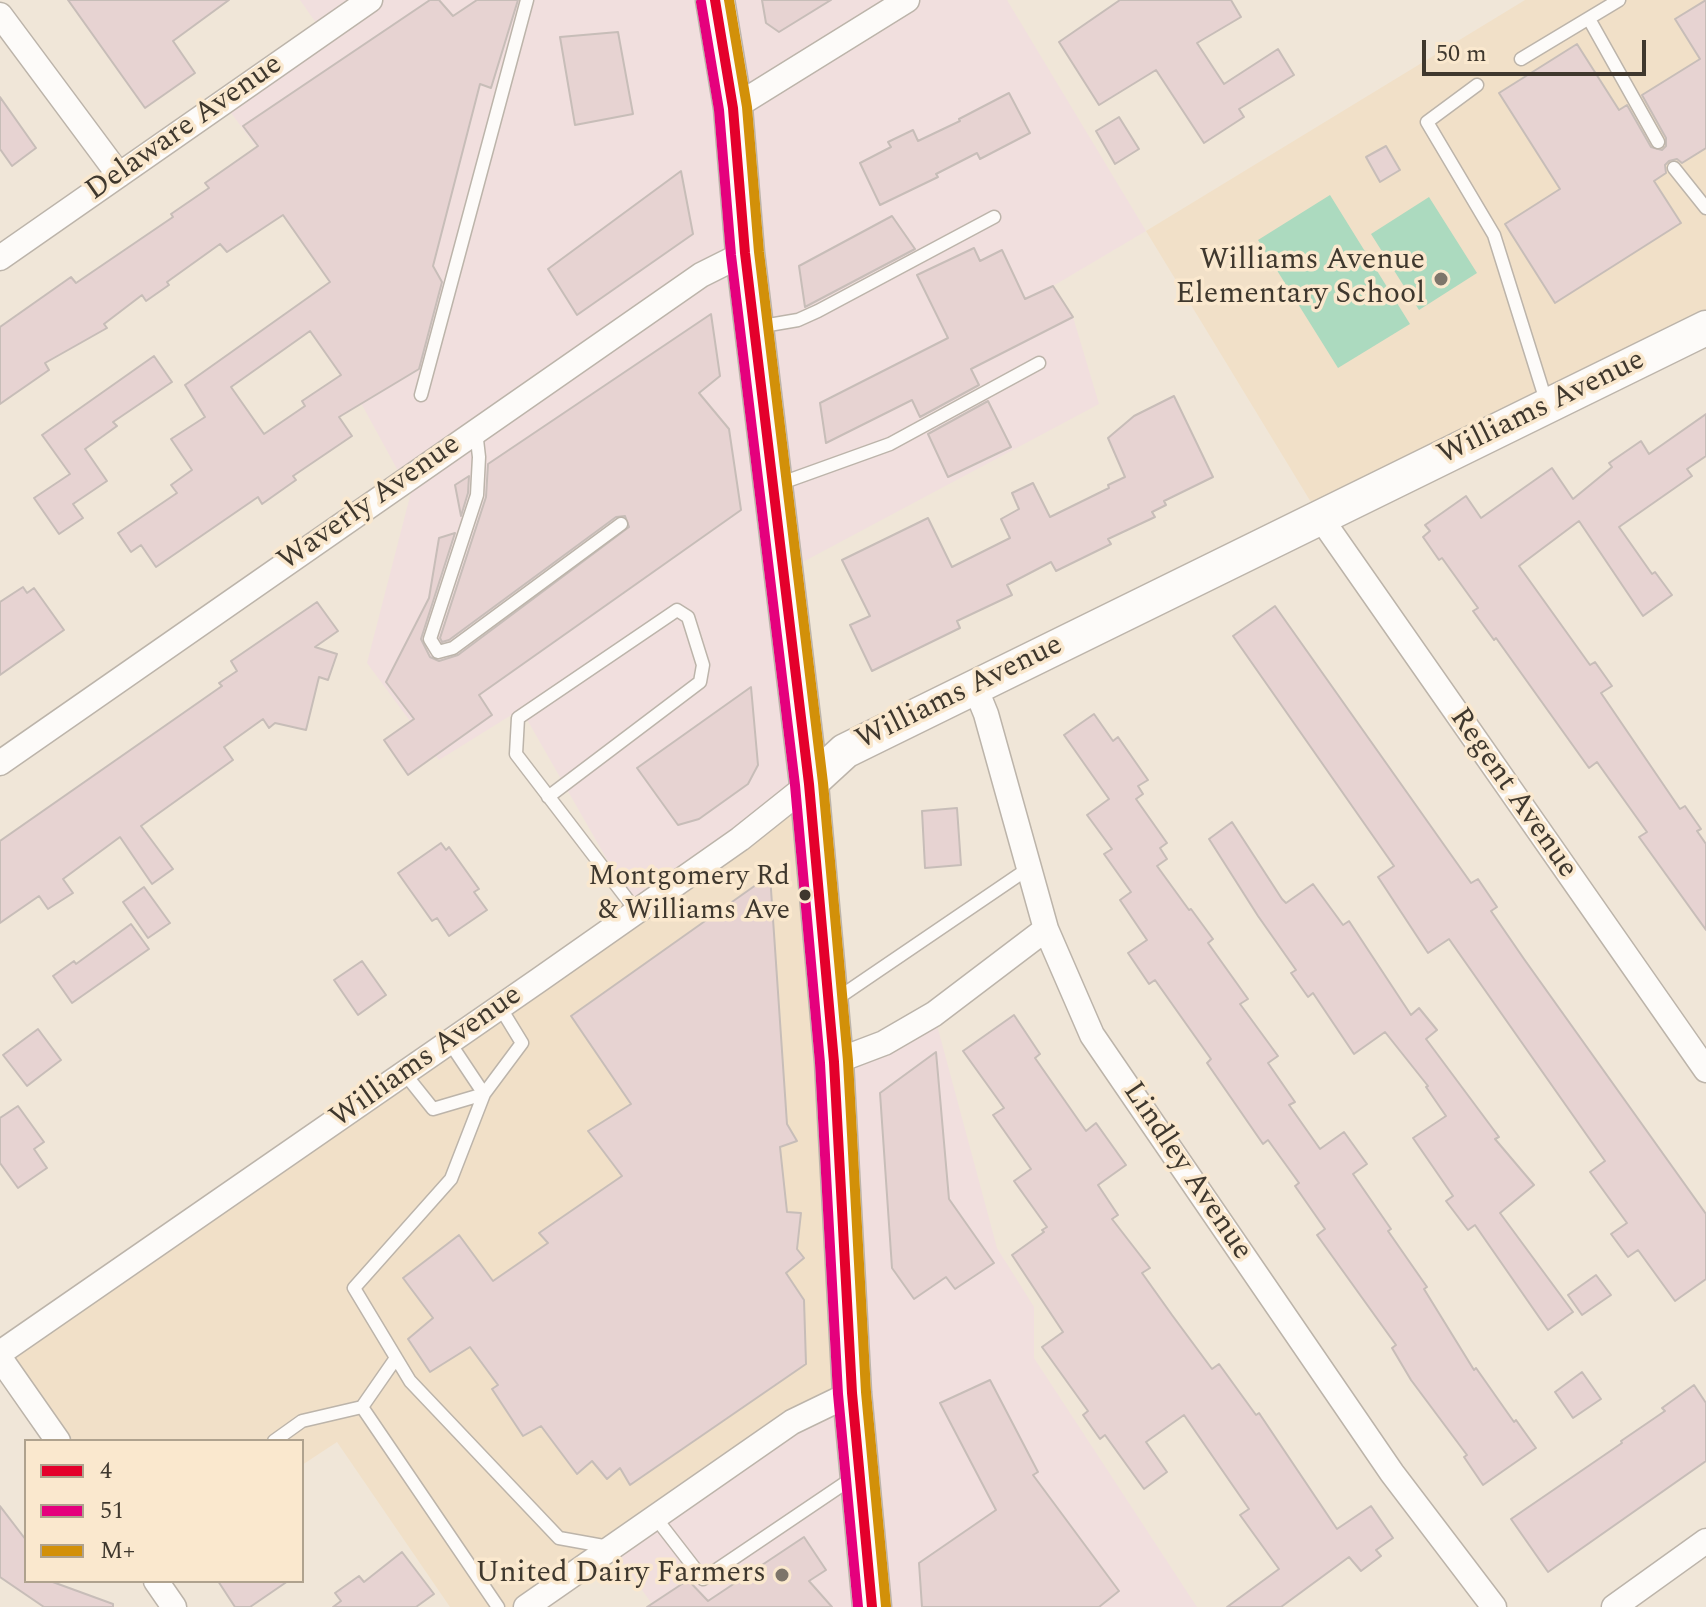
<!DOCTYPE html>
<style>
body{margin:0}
#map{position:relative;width:1706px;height:1607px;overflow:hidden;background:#f0e6d8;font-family:Spectral,serif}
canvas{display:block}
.legend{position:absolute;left:24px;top:1439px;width:280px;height:144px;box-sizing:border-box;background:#fae8ce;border:2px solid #afa28e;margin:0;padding:10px 14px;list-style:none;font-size:24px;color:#3f382e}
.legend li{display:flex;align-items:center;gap:16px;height:40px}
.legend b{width:40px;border:2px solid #afa28e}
.scale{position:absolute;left:1422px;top:40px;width:224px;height:36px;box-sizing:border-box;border:4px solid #3f382e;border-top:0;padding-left:10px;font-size:24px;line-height:28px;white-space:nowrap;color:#3f382e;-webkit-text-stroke:6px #fae8ce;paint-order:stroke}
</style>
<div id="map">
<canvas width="1706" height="1607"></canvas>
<ul class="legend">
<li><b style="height:10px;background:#e4002b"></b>4</li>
<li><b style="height:10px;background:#e5007d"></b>51</li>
<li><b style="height:10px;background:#d29009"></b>M+</li>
</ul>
<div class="scale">50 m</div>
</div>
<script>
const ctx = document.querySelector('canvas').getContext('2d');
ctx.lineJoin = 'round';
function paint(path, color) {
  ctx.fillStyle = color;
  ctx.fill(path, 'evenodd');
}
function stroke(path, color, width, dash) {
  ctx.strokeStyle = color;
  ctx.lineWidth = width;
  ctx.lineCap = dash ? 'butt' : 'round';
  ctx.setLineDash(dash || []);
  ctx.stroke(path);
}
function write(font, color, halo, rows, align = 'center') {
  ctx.font = font + ' Spectral,serif';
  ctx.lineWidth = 7;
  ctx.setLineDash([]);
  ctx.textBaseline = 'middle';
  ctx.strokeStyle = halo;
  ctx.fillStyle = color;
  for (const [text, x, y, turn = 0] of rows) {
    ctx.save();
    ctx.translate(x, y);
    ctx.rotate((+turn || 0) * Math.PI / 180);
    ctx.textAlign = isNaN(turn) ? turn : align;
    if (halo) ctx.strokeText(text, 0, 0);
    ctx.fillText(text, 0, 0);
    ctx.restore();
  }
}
paint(new Path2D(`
 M300,0H1007L1146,231L1053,286L1073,317L1099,404L784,572L809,784L637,912L521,709L439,760L367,663L416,473L403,480L361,403L295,309L347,269L223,102L323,33Z
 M934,1014L997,1248L1034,1307V1358L1197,1607H654L612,1547L834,1062Z`), '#f1dfde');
paint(new Path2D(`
 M1525,0H1706V328L1320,517L1146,231Z
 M809,784L852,1393L526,1607H450L337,1442L302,1465V1441H58L0,1358Z`), '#f1e0c8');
paint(new Path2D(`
 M1330,195L1410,324L1338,368L1258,240Z
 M1429,197L1477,273L1419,310L1371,234Z`), '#acdabf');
const building = new Path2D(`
 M68,0H229L173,41L195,73L145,108Z
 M430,0H439L453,16L477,0H518L491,88L480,84L433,266L442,282L419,369L339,417L352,436L293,476L296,480L262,504L258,497L156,567L141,545L131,552L118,533L177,493L171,485L192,470L171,439L205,417L185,385L330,282L283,215L227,252L220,244L167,282L169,285L146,301L142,295L104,324L107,328L45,363L49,370L0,404V327L71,277L76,283L173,217L171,214L209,188L205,183L258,146L243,126ZM310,331L341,375L302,401L305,406L264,434L231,387Z
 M762,0H831L779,32L766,23Z
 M1120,0H1231L1241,17L1197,43L1224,84L1278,49L1294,75L1239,109L1244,117L1204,143L1156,70L1099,105L1059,42Z
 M1706,0V148L1682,163L1677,159L1669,161L1665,165L1666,173L1654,181L1681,223L1555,303L1505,224L1560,189L1499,93L1577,44L1619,110L1627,105L1651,147L1662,150L1666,146V138L1642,95L1700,59L1675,19Z
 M618,32L633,114L575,125L560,37Z
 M1009,93L1030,133L980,159L977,153L936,174L938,177L880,205L860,163L891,147L888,142L913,130L918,141L960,121L959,119Z
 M0,97L36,148L12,166L0,149Z
 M1119,117L1139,149L1115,164L1096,131Z
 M1386,146L1400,170L1380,182L1366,157Z
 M681,171L693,234L577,315L548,269Z
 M892,216L915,249L805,307L799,266Z
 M974,248L980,261L1002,250L1025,299L1053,286L1073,317L971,369L979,385L920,417L912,400L826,443L820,403L948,338L917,275Z
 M711,314L720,376L699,393L729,429L741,510L479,695L492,715L408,775L384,740L414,719L386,682L429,598L439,538L455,533L421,639L430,657L439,661L458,655L629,527L625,516L616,517L449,640L442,642L440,638L486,497L488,464Z
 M154,356L172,382L113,422L117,426L85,449L107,481L73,504L83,518L59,534L34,498L70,474L42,435Z
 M1174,396L1213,477L1164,501L1166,505L1152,512L1155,517L1108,539L1111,544L1056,571L1051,562L1007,585L1012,595L957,621L960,628L872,671L850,625L870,616L842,560L928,518L952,567L1010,538L1001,519L1019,509L1012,493L1033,483L1050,517L1109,488L1108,485L1125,477L1108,438L1134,416Z
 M988,401L1011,447L948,477L928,434Z
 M1706,414V456L1687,469L1692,476L1619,527L1652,574L1655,572L1672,595L1643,616L1579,521L1519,566L1590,665L1595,662L1612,686L1601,693L1680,809L1685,806L1701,829L1697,831L1706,844V930L1639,837L1647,832L1597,762L1589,768L1496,638L1494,640L1473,611L1478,608L1442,558L1439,560L1423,537L1430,531L1425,525L1466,496L1481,518L1552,468L1573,499L1612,467L1609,463L1641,441L1649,454Z
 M469,476L468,493L461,516L455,485Z
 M23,587L27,593L34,588L64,630L0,675V602Z
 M317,602L338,631L315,647L337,654L328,680L319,677L306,730L275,723L269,728L263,719L224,747L233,760L141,826L173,869L152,884L120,837L63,879L73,893L48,909L39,896L0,923V841L222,686L219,683L237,671L231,661Z
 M1275,606L1471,883L1478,879L1497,907L1491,911L1524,959L1706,1214V1279L1675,1301L1638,1250L1628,1257L1611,1234L1627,1223L1590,1172L1605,1161L1449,939L1428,953L1378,877L1394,866L1233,636Z
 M751,687L758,765L748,784L699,819L678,825L637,768Z
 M1094,714L1113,741L1118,737L1148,780L1138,786L1143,794L1136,799L1167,843L1160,848L1167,859L1157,866L1189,910L1191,909L1213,939L1208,943L1248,999L1240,1004L1278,1056L1268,1063L1295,1102L1289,1105L1320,1149L1344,1132L1367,1164L1353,1174L1391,1229L1388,1231L1427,1287L1424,1289L1474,1370L1476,1368L1514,1422L1516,1420L1536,1448L1483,1485L1464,1457L1467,1455L1411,1380L1392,1348L1396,1345L1317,1235L1325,1229L1295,1186L1299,1183L1268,1140L1263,1144L1207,1063L1211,1059L1155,980L1149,984L1128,953L1147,940L1120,900L1131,892L1104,854L1112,849L1087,815L1109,799L1064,735Z
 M957,808L961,865L925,868L922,811Z
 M1232,822L1282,899L1286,903L1313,884L1343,925L1349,921L1411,1015L1419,1008L1437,1030L1426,1039L1499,1137L1495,1139L1534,1185L1500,1213L1573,1312L1548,1330L1475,1225L1468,1230L1446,1201L1453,1196L1413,1138L1446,1116L1426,1087L1428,1086L1385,1032L1354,1054L1313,993L1308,997L1291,973L1296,970L1258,916L1209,839Z
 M441,843L446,850L449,847L479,889L474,892L487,910L449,936L437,918L432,921L398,873Z
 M770,875L787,1124L797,1141L780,1147L787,1212L801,1213L797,1249L804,1258L786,1273L804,1300L806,1364L630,1485L620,1468L607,1479L592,1461L577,1474L541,1426L523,1436L492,1389L498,1385L470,1347L430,1372L408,1339L433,1318L403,1278L459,1235L493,1281L548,1243L539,1233L622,1176L588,1131L631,1104L571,1016Z
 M144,887L170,923L148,938L123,902Z
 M131,924L149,949L72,1003L53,976L74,961L76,964Z
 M362,961L386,995L358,1015L334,980Z
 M1014,1015L1040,1054L1035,1058L1086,1131L1096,1123L1126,1165L1098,1185L1118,1215L1112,1219L1150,1268L1142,1273L1172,1315L1212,1369L1219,1364L1256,1415L1259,1413L1337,1529L1371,1506L1393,1538L1376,1550L1381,1556L1361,1571L1349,1557L1281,1607H1227L1279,1569L1240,1515L1249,1509L1184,1415L1146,1442L1167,1472L1144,1489L1105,1435L1100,1439L1083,1415L1088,1411L1042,1347L1063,1332L1012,1255L1044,1232L1042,1230L1047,1227L1014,1181L1031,1169L993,1115L1004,1108L963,1051Z
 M38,1029L61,1060L27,1086L3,1055Z
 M936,1052L949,1199L994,1263L955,1289L946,1277L914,1299L892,1268L880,1093Z
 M18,1106L44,1142L34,1149L47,1168L18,1188L0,1163V1118Z
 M1596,1275L1611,1295L1582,1315L1568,1295Z
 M1582,1372L1601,1399L1573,1418L1555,1392Z
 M990,1380L1038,1472L1033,1475L1119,1591L1099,1607H922L919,1563L996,1510L940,1403Z
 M1694,1385L1706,1403V1461L1548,1572L1511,1519L1622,1443L1621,1441L1665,1411L1662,1408Z
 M0,1506L26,1540V1581H50L113,1604V1607H44L0,1577Z
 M804,1537L826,1570L809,1581L832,1607H647L688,1580L708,1601Z
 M402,1552L434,1594L416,1607H333L341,1601L335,1593L359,1576L364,1582Z
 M218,1581H288L250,1607H235Z`);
paint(building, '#e7d3d2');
stroke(building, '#c7bdb8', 2);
const lane = new Path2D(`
 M1589,19L1658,142
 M1521,59L1619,0
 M1477,85L1427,122L1494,235L1547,404
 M1674,168L1706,208
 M757,327L798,320L818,311L994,217
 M421,395L527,0
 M476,431L479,457L477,495L430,639L438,652L453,648L621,524
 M776,485L890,444L1039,363
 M548,797L700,682L703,665L688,617L677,610L518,718L516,754L637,912
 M835,1000L1029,868
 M450,1043L484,1094L451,1179L354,1288L410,1381L559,1538L609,1547
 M405,1074L433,1109L484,1094L522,1043L500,1007
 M396,1358L362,1407L498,1607
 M274,1441L302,1421L362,1407
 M655,1517L703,1579L854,1477`);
const street = new Path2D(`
 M0,15L119,175
 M733,108L907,0
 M0,258L370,0
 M1320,517L1706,1070
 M975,687L986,714L1046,929L1092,1035L1392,1473L1494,1607
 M0,763L701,275L745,253
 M834,1062L884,1043L934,1014L1046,929
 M0,1353L539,980L740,839L809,784
 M0,1358L58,1441
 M156,1581L174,1607
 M526,1607L792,1422L852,1393
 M1614,1607L1706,1541`);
const secondary = new Path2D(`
 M809,784L845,751L1706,328`);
const primary = new Path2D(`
 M715,0L733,108L745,253L809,784L834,1062L852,1393L872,1607`);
stroke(lane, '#bcb4aa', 15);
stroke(street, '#bcb4aa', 27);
stroke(secondary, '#bcb4aa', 37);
stroke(primary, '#bcb4aa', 41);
stroke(lane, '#fdfbf9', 12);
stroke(street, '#fdfbf9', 24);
stroke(secondary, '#fdfbf9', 34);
stroke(primary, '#fdfbf9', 38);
stroke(new Path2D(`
 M715,0L733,108L745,253L809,784L834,1062L852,1393L872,1607`), '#e4002b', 10);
stroke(new Path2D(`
 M701,2L719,110L731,255L795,785L820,1063L838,1394L858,1607`), '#e5007d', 10);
stroke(new Path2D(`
 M729,0L747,107L759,252L823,783L848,1061L866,1392L886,1606`), '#d29009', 10);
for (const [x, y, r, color] of [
 [1441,279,8,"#7d756a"],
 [805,895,7,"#3f382e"],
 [782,1575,8,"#7d756a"]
]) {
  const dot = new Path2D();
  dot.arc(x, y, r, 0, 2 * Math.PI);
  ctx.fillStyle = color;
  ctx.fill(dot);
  stroke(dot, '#fae8ce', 3);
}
write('28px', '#3f382e', '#fae8ce', [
 ["Montgomery Rd",790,879],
 ["& Williams Ave",790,913]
], 'right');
write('30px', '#3f382e', '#fae8ce', [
 ["Delaware Avenue",185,129,-35],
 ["Williams Avenue",1542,409,-26],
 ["Waverly Avenue",370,504,-35],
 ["Williams Avenue",960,694,-26],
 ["Regent Avenue",1512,794,55],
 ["Williams Avenue",427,1058,-35],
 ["Lindley Avenue",1186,1172,56]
]);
write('30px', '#3f382e', '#fae8ce', [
 ["Williams Avenue",1425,262],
 ["Elementary School",1425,296],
 ["United Dairy Farmers",766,1575]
], 'right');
</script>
